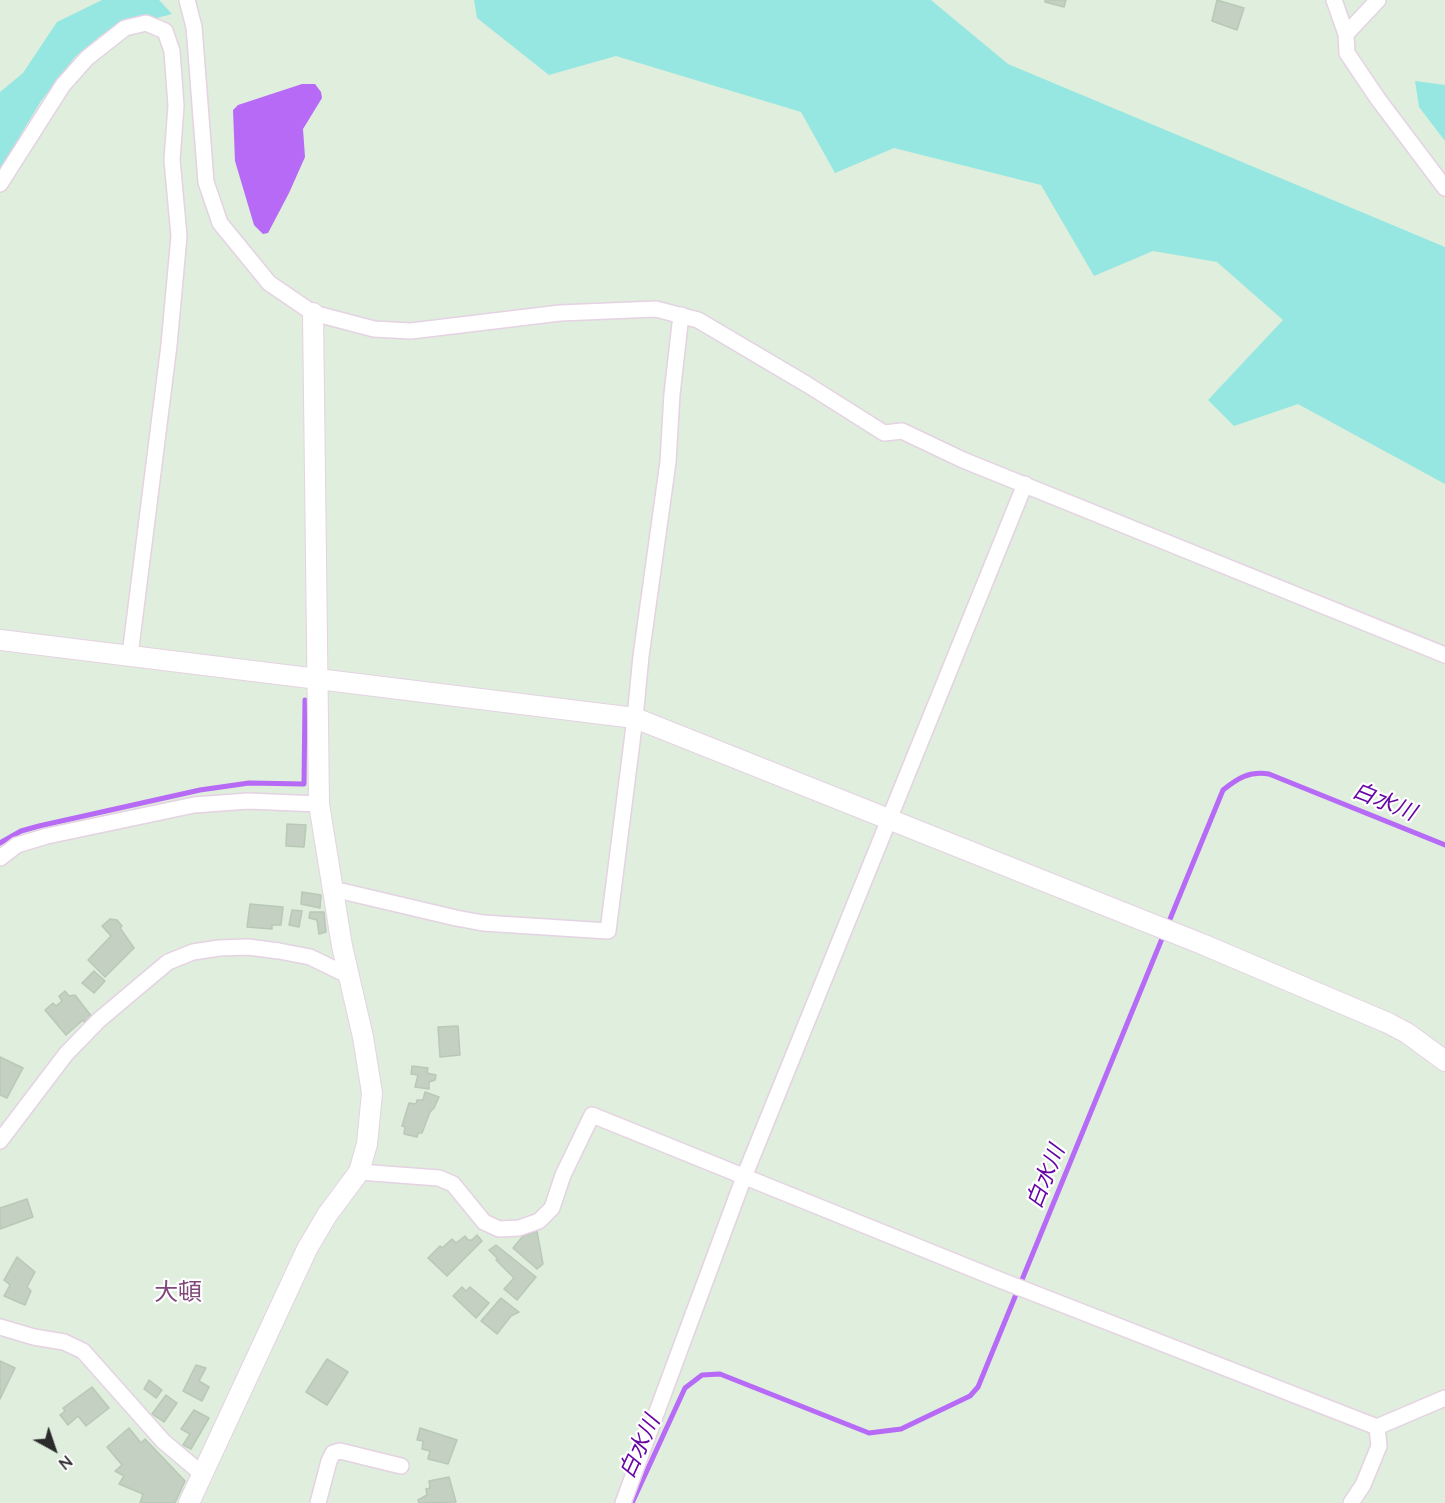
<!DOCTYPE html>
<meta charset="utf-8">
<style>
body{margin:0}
#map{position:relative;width:1445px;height:1503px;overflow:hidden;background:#dfeedd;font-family:Quicksand,sans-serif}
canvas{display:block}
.north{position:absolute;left:24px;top:1419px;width:60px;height:60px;-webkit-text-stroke:4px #fff;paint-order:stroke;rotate:140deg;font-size:16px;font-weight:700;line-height:24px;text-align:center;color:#2b2b2b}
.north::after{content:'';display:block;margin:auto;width:21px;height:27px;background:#2b2b2b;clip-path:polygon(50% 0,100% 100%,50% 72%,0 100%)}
</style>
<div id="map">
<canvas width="1445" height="1503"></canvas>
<div class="north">N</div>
</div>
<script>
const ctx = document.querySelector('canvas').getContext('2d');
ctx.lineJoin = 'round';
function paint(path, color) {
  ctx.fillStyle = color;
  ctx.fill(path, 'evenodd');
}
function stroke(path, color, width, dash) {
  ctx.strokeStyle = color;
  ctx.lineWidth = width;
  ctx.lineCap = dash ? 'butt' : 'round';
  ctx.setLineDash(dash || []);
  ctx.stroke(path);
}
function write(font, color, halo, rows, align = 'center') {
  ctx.font = font + ' Quicksand,"Noto Sans JP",sans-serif';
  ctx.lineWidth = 4.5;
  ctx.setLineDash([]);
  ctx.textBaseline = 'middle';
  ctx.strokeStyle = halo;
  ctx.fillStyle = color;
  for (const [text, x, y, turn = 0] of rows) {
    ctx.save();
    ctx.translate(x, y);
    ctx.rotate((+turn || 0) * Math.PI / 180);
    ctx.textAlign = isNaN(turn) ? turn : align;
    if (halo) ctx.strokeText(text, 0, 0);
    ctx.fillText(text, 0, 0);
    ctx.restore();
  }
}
paint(new Path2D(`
 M102,0H159L172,14L157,18L126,19L100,36L75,57L41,101L0,169V92L23,73L57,22Z
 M474,0H931L1008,64L1445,247V484L1298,404L1234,426L1208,400L1283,320L1217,262L1153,251L1094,276L1041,185L894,148L835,173L801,112L616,56L549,75L477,18Z
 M1415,81L1445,85V141L1419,107Z`), '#96e7e2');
paint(new Path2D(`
 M302,84H315L321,92L322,98L303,129L305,157L289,193L268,233L263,234L254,225L235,161L233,110L238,105Z`), '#b66af5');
stroke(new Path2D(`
 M0,843L21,831L39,826L200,790L249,783L304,784L305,700
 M632,1503L685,1388L702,1375L720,1374L869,1433L901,1429L970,1396L978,1387L1223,790C1238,778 1249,771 1269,774L1445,845`), '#b66af5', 5);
const building = new Path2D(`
 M1045,0H1066L1064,7L1045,2Z
 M1217,0L1244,8L1237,30L1212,21Z
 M287,824L306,825L304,847L286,846Z
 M302,892L321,895L320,908L301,904Z
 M250,904L283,907L281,925H272V929L247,927Z
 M292,910L302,911L299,927L289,925Z
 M310,912H324L326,932L319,934L317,920L309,918Z
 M110,919L117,920L122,926L120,928L134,948L105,977L88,960L111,936L102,926Z
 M94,971L105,981L94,993L82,983Z
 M65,991L69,996L75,995L92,1017L85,1023L83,1020L66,1035L45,1010L53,1003L56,1006L62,1001L59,996Z
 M458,1026L460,1055L440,1057L438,1027Z
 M0,1057L23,1068L7,1098L0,1095Z
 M412,1066L428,1068L427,1073L436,1075L435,1080L429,1082V1089L415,1087L418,1075L411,1074Z
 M425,1092L439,1097L434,1108L430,1112L422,1133H418L417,1137L404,1134L405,1127L402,1126L409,1103L416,1104L417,1100H423Z
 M27,1199L33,1217L0,1229V1208Z
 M537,1231L543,1264L537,1269L513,1248L523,1236Z
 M477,1235L482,1241L447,1276L428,1258L440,1246L442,1248L452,1239L456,1243L465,1236L468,1240H472Z
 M496,1245L536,1277L517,1300L504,1289L514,1278L496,1260L498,1259L489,1250Z
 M17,1257L35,1272L27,1287L31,1291L25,1305L4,1296L10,1285L4,1280Z
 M462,1287L466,1291L470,1287L489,1303L476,1318L453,1296Z
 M501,1298L519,1312L511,1316L497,1334L481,1321Z
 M327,1359L348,1372L327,1405L306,1392Z
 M0,1361L15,1368L0,1399Z
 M196,1365L206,1368L199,1381L209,1387L202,1401L183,1391Z
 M149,1380L162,1390L156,1398L144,1389Z
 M92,1387L109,1408L86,1426L78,1416L68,1425L60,1415L65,1411L63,1408Z
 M166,1395L177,1403L164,1422L152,1414Z
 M194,1410L209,1418L191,1449L183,1445L190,1434L181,1429Z
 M129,1428L141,1443L145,1439L185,1481L175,1503H140L143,1494L119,1484L124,1476L115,1471L122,1465L107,1447Z
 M420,1428L457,1440L448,1464L428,1459L430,1451L422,1449L423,1441L417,1440Z
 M449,1477L456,1502L419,1503L418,1500L427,1495L426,1489L430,1488L429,1481Z`);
paint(building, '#c4d0c2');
stroke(building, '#b8c9b6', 1.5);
const minor = new Path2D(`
 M187,0L194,27L206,182L220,223L269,283L313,313L374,329L411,331L560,313L656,309L698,320L808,385L884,433L902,431L963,460L1445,655
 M1334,0L1346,34L1347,53L1378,99L1445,188
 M1346,34L1378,0
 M0,184L63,85L87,58L125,28L146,23L165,31L172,51L176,106L172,160L179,236L169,345L130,655
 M0,858L17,845L47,836L194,805L248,801L319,804
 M333,889L456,918L483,923L608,931L635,718L641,656L668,462L672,394L681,315
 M0,1141L66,1054L99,1020L168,962L193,952L219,948L248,947L279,951L310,957L347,975
 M359,1172L439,1178L453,1184L484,1222L499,1229L519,1228L539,1221L552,1208L563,1175L592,1115L1000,1280L1377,1427L1445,1398
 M0,1327L34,1337L64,1342L83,1351L163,1441L202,1474
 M318,1503L329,1461L333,1453L340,1451L401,1466
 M623,1503L744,1177L1025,484
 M1351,1503L1363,1485L1379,1446L1377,1427`);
const tertiary = new Path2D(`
 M0,640L635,718L1202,944L1388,1023L1407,1033L1445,1061
 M189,1503L307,1249L327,1215L359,1172L367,1144L372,1093L363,1037L342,946L319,804L313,313`);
stroke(minor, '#e5d2e3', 18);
stroke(tertiary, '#e5d2e3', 22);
stroke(minor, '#fff', 15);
stroke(tertiary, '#fff', 20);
write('italic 22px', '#6806a5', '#fff', [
 ["白水川",1384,802,22],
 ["白水川",1046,1177,-68],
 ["白水川",640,1447,-65]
]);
write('24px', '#7f497a', '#fff', [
 ["大頓",178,1293]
]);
</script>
